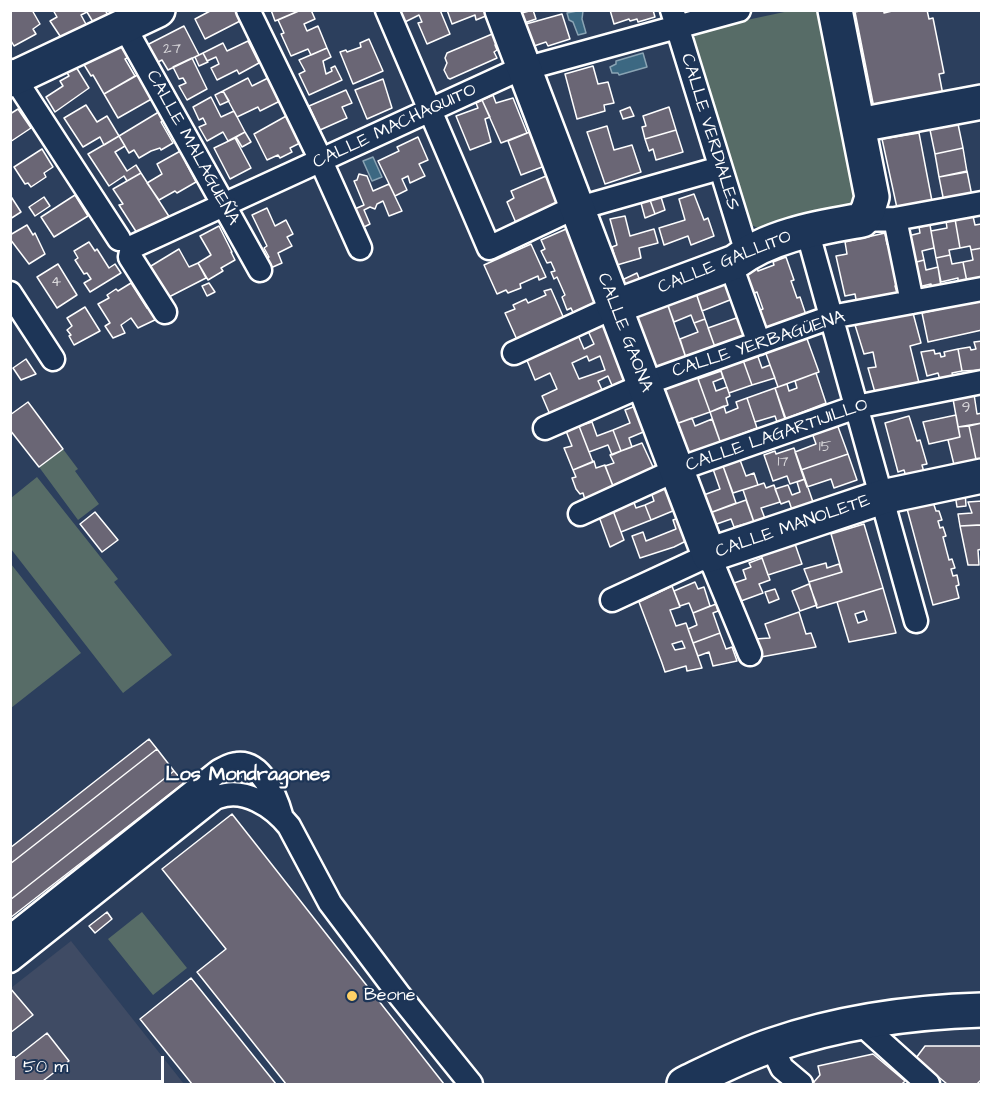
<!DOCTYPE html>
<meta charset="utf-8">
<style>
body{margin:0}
#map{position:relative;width:992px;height:1095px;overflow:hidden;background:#2c3f5d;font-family:"Architects Daughter",sans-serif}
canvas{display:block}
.frame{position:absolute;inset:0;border:12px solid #fff;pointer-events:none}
.scale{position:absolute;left:12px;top:1056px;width:152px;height:27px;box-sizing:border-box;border:3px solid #fff;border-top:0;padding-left:8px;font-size:18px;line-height:21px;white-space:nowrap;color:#fff;-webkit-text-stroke:4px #1d3557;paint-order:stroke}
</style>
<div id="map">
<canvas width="992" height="1095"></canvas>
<div class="frame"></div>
<div class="scale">50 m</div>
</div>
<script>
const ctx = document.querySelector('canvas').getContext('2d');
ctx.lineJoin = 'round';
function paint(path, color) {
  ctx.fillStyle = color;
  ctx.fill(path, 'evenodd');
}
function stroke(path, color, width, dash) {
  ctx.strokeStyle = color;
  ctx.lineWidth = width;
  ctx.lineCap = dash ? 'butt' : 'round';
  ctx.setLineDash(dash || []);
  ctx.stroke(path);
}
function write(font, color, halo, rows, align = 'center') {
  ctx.font = font + ' "Architects Daughter",sans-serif';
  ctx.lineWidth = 4.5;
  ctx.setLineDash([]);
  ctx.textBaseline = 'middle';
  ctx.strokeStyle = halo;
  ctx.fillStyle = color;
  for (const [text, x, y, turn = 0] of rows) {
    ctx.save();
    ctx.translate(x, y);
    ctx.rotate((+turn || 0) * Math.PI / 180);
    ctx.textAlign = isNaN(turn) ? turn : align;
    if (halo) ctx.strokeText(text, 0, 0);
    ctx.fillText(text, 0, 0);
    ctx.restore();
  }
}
paint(new Path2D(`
 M71,941L184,1084H11V988Z`), '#3f4b64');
paint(new Path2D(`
 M789,11H820L856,199L850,210L758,228L749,224L694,42L695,35L700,30Z
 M63,449L78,469L75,471L99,504L78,520L39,467Z
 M37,477L118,579L114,582L172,655L123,693L11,549V498Z
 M11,564L81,653L11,708H10Z
 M142,912L187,968L153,995L108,939Z`), '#576c67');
const water = new Path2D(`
 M577,11H583L582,19L586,33L578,35L573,22L569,20L567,13Z
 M643,53L647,67L619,75L618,73H612L610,67L616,64V61Z
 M373,157L382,177L372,181L363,161Z`);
paint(water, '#3c6882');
stroke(water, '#8aa4b4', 1.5);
const building = new Path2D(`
 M10,10H32L40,24L33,29L36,34L14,46L10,39Z
 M53,10H105L111,20L96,27L87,12L81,15L87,26L62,39L50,21L57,17Z
 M212,10H240L244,19L205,39L195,19Z
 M271,10H301L275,21Z
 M311,10L315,19L304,24L307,31L318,26L327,48L311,55L308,49L291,56L281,34L284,33L278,20L301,10Z
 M440,10L450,34L427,44L418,23L422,22L419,15L405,22L400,11Z
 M447,10H492L493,13L476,20L475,15L452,24Z
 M533,10L536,19L521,24L518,14Z
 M610,10H653L655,17L638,22L637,19L630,21L629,19L614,24Z
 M864,10H884V13L896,10H927L929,19L933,18L944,73L939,74L943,95L874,108L855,12Z
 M562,14L570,39L548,46L546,42L534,46L526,24Z
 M184,26L199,55L168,70L162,60L154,64L145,46Z
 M497,32L501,42L495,45L497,50L494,52L497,58L450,79L448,78L444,70L447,63L445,58L447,53Z
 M369,39L383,71L353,84L340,52L346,50L347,52L361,47L360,43Z
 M248,41L259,63L239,74L237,70L217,80L211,68L219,64L216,57L207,61L203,53L223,43L227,51Z
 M122,46L129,57L125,59L135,76L104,94L93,75L91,76L83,63L108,48L110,52Z
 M327,48L331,57L323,61L326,74L332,71L331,68L335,66L342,80L309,95L299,74L305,71L299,60Z
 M203,53L208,62L199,66L195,57Z
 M192,58L207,89L187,100L179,86L186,83L183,78L179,79L173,67Z
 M73,62L89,88L55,112L46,97L63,86L60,81L69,76L63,66Z
 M593,66L598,84L608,82L614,103L604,105L605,111L577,119L565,74Z
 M141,73L155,97L118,118L104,94Z
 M248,78L252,86L268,78L280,101L260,111L258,107L237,117L223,91Z
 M383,79L392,108L367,119L355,90Z
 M346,90L352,103L342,107L347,118L320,130L309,106Z
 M223,91L229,101L220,105L215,95Z
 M493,95L496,103L513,98L527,133L501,143L482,100Z
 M211,97L221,117L234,111L245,132L228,141L223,132L207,141L199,127L206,124L203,118L199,120L193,107Z
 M482,100L490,117L485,119L491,142L470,150L456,116L478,108L476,103Z
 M86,105L97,122L107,116L119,136L104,145L100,137L83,147L64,118Z
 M630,107L634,116L623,119L620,111Z
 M669,107L676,130L645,139L642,127L646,126L643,116Z
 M18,109L31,128L10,142V114Z
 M162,110L167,119L161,122L173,143L161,150L160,148L151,151L139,158L134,150L129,153L119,136Z
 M288,115L302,142L290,148L292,152L280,158L278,155L267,160L254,134Z
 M958,124L963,148L935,154L930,130Z
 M607,126L614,150L632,145L641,172L605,184L587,132Z
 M537,129L550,164L521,175L508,141Z
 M676,130L683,152L656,160L653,149L649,151L645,139Z
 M245,132L251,142L242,147L236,137Z
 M919,133L932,201L897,208L882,139Z
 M119,136L125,146L115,152L127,171L136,165L141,173L127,181L124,176L109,186L88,154Z
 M418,137L428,160L419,164L425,176L410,183L408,176L402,179L407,190L395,196L378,161L399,151L397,147Z
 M235,138L251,168L230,179L214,148Z
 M963,148L967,172L939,177L935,154Z
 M42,149L53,167L44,173L46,177L31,187L28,183L25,184L14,167Z
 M184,149L190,161L186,163L196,182L177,193L175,191L159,200L147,183L162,174L157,164Z
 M967,171L972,196L944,202L939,177Z
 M141,173L170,218L137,233L119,205L123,204L113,189Z
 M359,174L367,176L373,191L389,184L402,211L389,216L383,201L377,204L375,209L370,207L364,210L370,224L358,230L350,211L364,205L354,181L357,180Z
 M546,176L558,205L516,223L507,202L514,198L511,191Z
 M694,194L704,220L708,218L714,236L691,245L688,236L664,245L659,228L685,220L679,199Z
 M10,195L21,212L10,219Z
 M75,195L88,216L54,237L41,217Z
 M44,197L50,206L35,216L29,207Z
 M661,197L665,210L655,214L650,200Z
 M650,200L655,214L645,218L641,203Z
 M267,208L275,226L286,220L293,234L287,237L292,246L278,253L282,263L266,270L262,261L269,257L264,248L267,246L252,215Z
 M625,216L630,236L654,229L658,243L639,248L641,258L617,265L612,247L617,245L610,219Z
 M973,216L975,225L981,224L982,248L971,250L970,246L960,248L955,219Z
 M955,219L960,248L949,250L950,255L936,258L931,231L947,228L946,221Z
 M27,225L33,235L35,233L45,254L29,264L10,239V235Z
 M930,225L934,248L922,251L924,260L909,264L904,237L920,233L919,227Z
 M219,226L232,252H231L235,260L221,268L223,271L208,280L198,263L211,255L200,236Z
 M573,226L604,304L575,317L571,308L567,310L562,297L565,295L557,277L554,279L551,272L555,271L551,262L547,263L541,251L545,249L541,240Z
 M885,233L887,244L894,243L903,284L895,286L898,296L857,305L855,294L845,296L836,256L847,254L845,242Z
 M89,242L95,251L97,249L109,268L115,264L121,273L90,292L84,283L91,279L87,273L84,274L75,260L78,258L74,251Z
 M531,244L546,277L539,280L538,276L520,284L521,288L508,293L506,290L497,294L484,265Z
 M982,248V279L967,282L963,262L973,260L971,250Z
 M179,249L189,267L198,263L206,278L165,299L146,269Z
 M950,255L952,264L963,262L967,282L958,284V278L941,282L936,258Z
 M786,257L794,280L791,281L797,298L800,297L807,318L791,319L776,324L778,329L759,335L751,313L763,309L758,295L757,292L746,296L738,274L757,267L758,271L774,265L773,262Z
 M924,260L926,270L938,267L941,287L932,289L931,284L914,288L909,264Z
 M58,264L77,295L57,308L37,277Z
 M637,273L643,289L628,293L622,280Z
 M728,277L735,298L702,311L695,290Z
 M131,283L147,308L151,306L159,318L138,328L131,318L121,325L125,333L113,338L105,326L110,323L98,304L109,298L107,295L116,289L118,291Z
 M209,283L215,292L207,296L202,286Z
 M551,289L565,321L518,342L505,313L515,309L513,305L526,299L528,303L546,295L544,291Z
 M695,290L705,319L694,323L691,315L674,322L666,300Z
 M666,300L687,361L653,373L633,313Z
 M982,300V330L928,342L922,313Z
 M85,307L100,331L74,345L69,336L71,335L67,330L72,326L67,318Z
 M913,313L921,343L910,346L920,387L876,396L868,368L876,367L873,352L864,354L855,325Z
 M742,316L750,338L716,350L708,328Z
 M705,319L716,350L687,361L680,339L698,332L694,323Z
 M610,322L633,381L614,390L608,376L598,381L604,394L551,417L542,396L557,389L550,373L535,380L526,358L578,335L584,349L594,344L588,331ZM587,356L589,361L600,356L605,370L579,379L572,363Z
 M806,336L819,372L778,387L765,351Z
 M982,341V370L962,371L958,349L970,347L971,350L976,349L974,342Z
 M958,349L962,371L952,373L953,376L940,380L938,373L927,376L921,352L934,350L935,354L940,353L941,357L945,356L944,352Z
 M757,354L762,368L770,365L775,378L752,385L743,360Z
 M26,359L36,374L21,380L13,368Z
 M743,360L752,385L729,393L720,368Z
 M721,371L723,378L713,382L716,391L727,387L730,396L726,398L728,405L710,412L698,379Z
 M816,373L826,403L785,419L775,388L787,384L789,391L797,388L795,381Z
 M697,376L710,412L673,425L660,389Z
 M775,388L787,422L778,425L775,416L755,422L747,398Z
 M974,394L977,414L982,413V423L958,427L953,399Z
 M747,398L757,428L731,438L732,443L722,447L710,412L724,406L726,413L738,408L736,402Z
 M28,402L63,449L39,467L10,430V415Z
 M638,405L648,430L629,438L632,447L621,451L613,430L630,423L625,410Z
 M956,415L960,437L929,444L923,422Z
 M909,416L917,441L920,440L927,464L922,465L925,476L907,480L904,470L898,472L885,423Z
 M692,418L695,426L712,419L722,447L711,451L710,446L684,456L673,425Z
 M592,422L597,436L613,430L621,451L612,455L608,445L589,452L579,426Z
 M982,423V463L977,464L969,426Z
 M837,424L848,454L801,470L795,452L816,444L812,433Z
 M579,426L593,462L573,470L564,448L572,446L566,431Z
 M969,426L977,464L955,469L948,440L960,437L958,427Z
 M642,443L654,469L616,493L605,466L614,463L610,455Z
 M794,448L805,479L790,484L787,476L773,481L764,455L775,451L776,454Z
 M848,454L857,480L834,488L831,479L807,487L801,470Z
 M740,460L746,476L754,473L758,485L733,493L723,466Z
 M594,461L596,468L605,465L614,489L585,500L583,493L580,494L576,489L572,478L576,477L573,470Z
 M723,466L736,503L707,514L701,496L720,489L713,469Z
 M805,479L813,502L792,510L789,501L781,504L775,489L788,485L792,495L800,492L797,482Z
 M764,483L766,488L774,485L780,502L761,508L767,524L756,528L743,490Z
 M671,484L680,508L651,520L645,505L654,501L651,492Z
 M965,491L966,506L957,507L955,494Z
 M932,499L936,511H939L942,520L938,521L940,528L943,527L946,536L943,537L949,560L952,559L955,568L951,569L953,576L957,575L959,585L956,586L959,598L933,605L906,505Z
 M633,500L636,508L645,505L651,520L621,532L612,508Z
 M746,500L756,528L747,531L745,524L734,527L731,519L711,526L707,514Z
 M982,501V525L960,526L958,514L972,513L968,502Z
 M612,508L624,540L610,547L598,514Z
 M95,512L118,540L102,552L80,524Z
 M684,516L692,538L674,547L640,558L632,536L643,532L646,541L676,529L673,520Z
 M864,524L883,588L817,608L809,582L842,572L831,534Z
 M977,525H982V549L978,550L979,565H968L960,526Z
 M794,541L802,564L768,575L760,552Z
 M762,558L770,580L759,584L763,593L741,601L734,583L746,579L743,570L751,567L749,563Z
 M826,563L827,568L839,564L842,572L809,582L804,569Z
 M695,582L698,589L704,587L710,606L693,613L689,603L680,606L674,591Z
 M809,584L817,605L800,611L792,591Z
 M672,586L680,607L670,610L676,626L686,623L702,668L687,671L686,666L665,672L662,663L639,602ZM682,641L685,648L675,650L672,644Z
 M883,588L896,633L849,642L837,602ZM864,611L867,620L858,623L855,614Z
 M775,589L779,599L769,603L765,592Z
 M716,604L718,611L713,613L720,633L693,643L688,629L697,625L693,613Z
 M799,612L806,634L811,633L816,647L761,657L754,639L770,638L765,624Z
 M720,633L726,649L732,647L737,661L713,666L709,652L698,656L693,643Z
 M149,739L157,749L10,864V848Z
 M157,749L174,771L10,900V864Z
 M174,771L184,783L10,918V900Z
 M232,814L273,866L444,1084H286L197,972L226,949L162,869Z
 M107,912L112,919L95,933L89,926Z
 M191,978L276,1084H192L140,1019Z
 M10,988L33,1015L10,1033Z
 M47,1033L69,1061L39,1084H10V1062Z
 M925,1046H982V1079L977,1084H947L916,1058Z
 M873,1054L905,1081L902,1084H816L813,1083L820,1075L818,1066Z`);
paint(building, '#6a6675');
stroke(building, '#fff', 1.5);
const street = new Path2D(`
 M248,10L316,150
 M387,10L489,248L565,212L720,168
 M672,10L747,253
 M124,26L260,270
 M10,71L119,239
 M325,170L360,248
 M895,219L912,302
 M862,220L895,219L982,203
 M807,230L916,621
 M733,271L759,343
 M10,293L53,359
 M165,312L130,257L132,247L513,72L739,10
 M514,353L614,307
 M545,428L655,380L831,317L982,289
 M580,514L676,470L856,407L982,382
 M612,600L709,555L750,654
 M10,937L219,771C225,768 231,764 237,764C261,761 276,797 281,815
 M10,961L206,805C210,802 214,798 218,797C244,787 273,806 289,826L330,903L400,996L471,1084
 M858,1021L928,1084
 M771,1045L782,1068L801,1084`);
const secondary = new Path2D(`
 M502,10L709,555L882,497L982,476
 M10,80L158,10
 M859,125L982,102
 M614,307L735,262C771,235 818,228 862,220L868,210L872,197L835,10`);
const primary = new Path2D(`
 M684,1084C713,1070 742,1055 773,1045C840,1022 910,1012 982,1010`);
stroke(street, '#fff', 27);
stroke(secondary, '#fff', 38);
stroke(primary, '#fff', 38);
stroke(street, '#1d3557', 22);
stroke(secondary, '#1d3557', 33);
stroke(primary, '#1d3557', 33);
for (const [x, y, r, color] of [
 [352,996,6,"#ffd166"]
]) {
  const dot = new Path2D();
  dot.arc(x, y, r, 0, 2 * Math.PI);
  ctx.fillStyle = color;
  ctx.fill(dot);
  stroke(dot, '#1d3557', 2);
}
write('15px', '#dad9dc', null, [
 ["27",172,50],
 ["4",56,283],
 ["9",966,409],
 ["15",825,448],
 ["17",783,463]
]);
write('18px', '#fff', '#1d3557', [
 ["CALLE MACHAQUITO",395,127,-25],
 ["CALLE VERDIALES",709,132,73],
 ["CALLE MALAGUEÑA",192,148,61],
 ["CALLE GALLITO",725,263,-22],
 ["CALLE GAONA",624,333,69],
 ["CALLE YERBAGÜENA",759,345,-18],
 ["CALLE LAGARTIJILLO",777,436,-19],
 ["CALLE MANOLETE",793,527,-19]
]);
write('18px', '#fff', '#1d3557', [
 ["Beone",364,996]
], 'left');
write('bold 20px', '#fff', '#1d3557', [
 ["Los Mondragones",248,776]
]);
</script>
